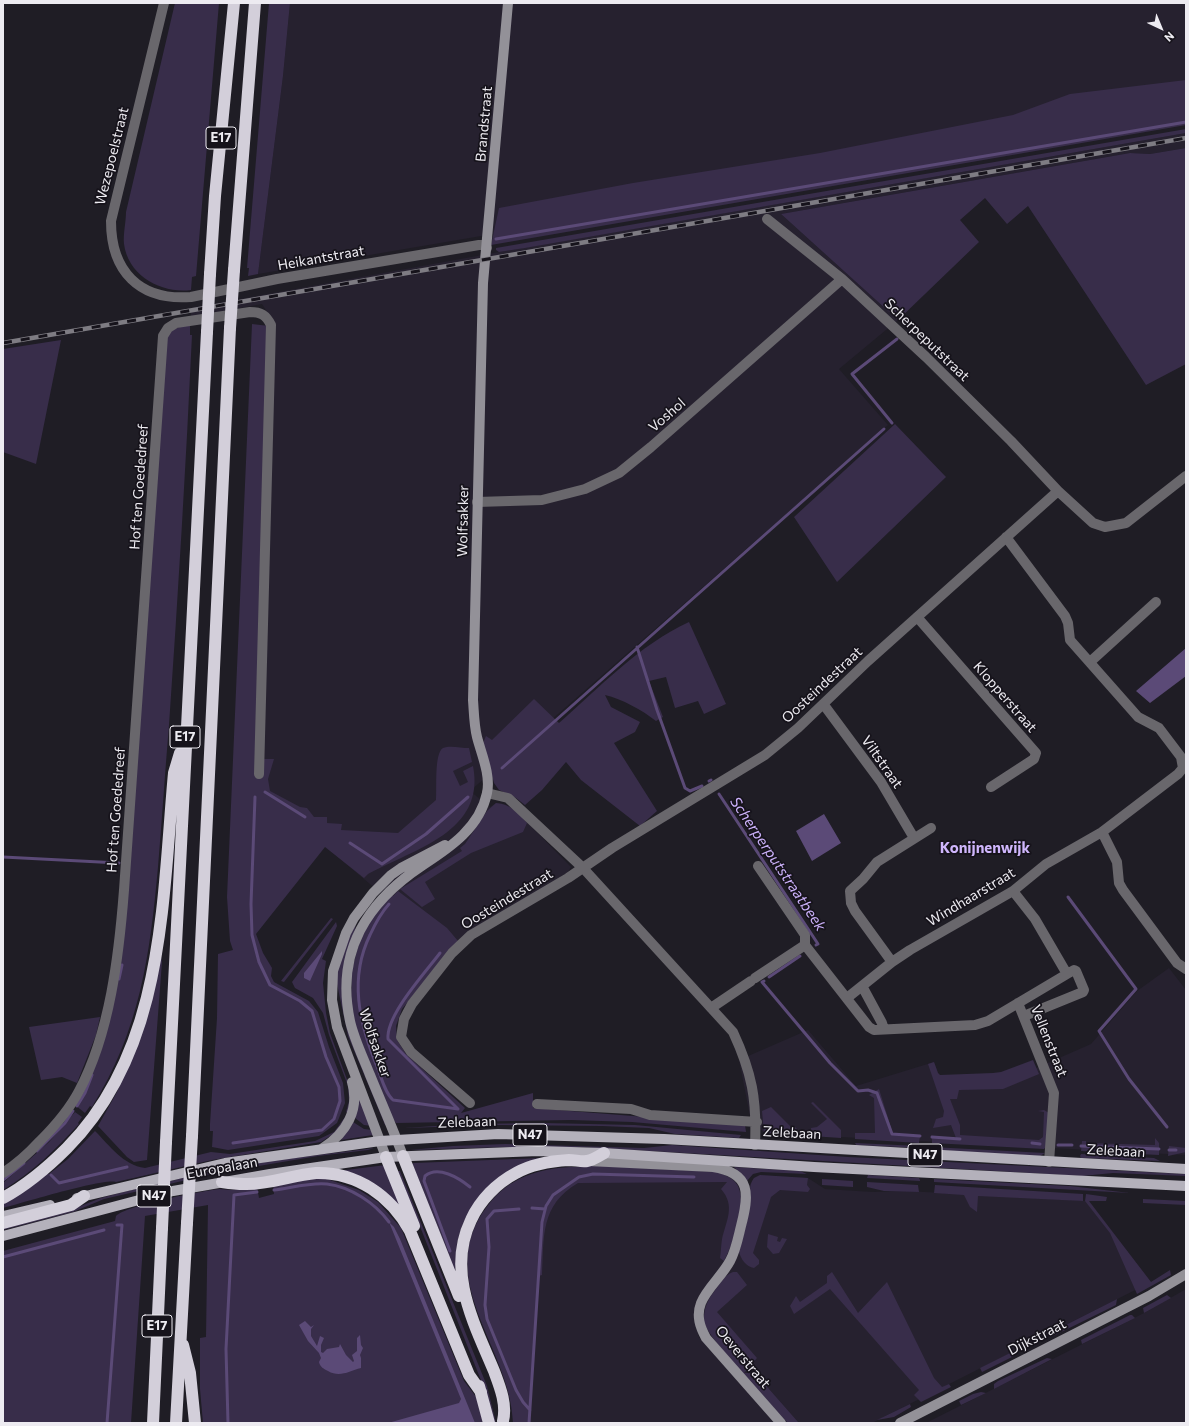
<!DOCTYPE html>
<style>
body{margin:0}
#map{position:relative;width:1189px;height:1426px;overflow:hidden;background:#1f1d25;font-family:Commissioner,sans-serif}
canvas{display:block}
.frame{position:absolute;inset:0;border:4px solid #edebf1;pointer-events:none}
.north{position:absolute;left:1141px;top:8px;width:40px;height:40px;-webkit-text-stroke:3px #16131b;paint-order:stroke;rotate:136deg;font-size:11px;font-weight:700;line-height:16px;text-align:center;color:#edebf1}
.north::after{content:'';display:block;margin:auto;width:14px;height:18px;background:#edebf1;clip-path:polygon(50% 0,100% 100%,50% 72%,0 100%)}
</style>
<div id="map">
<canvas width="1189" height="1426"></canvas>
<div class="frame"></div>
<div class="north">N</div>
</div>
<script>
const ctx = document.querySelector('canvas').getContext('2d');
ctx.lineJoin = 'round';
function paint(path, color) {
  ctx.fillStyle = color;
  ctx.fill(path, 'evenodd');
}
function stroke(path, color, width, dash) {
  ctx.strokeStyle = color;
  ctx.lineWidth = width;
  ctx.lineCap = dash ? 'butt' : 'round';
  ctx.setLineDash(dash || []);
  ctx.stroke(path);
}
function write(font, color, halo, rows, align = 'center') {
  ctx.font = font + ' Commissioner,sans-serif';
  ctx.lineWidth = 3.5;
  ctx.setLineDash([]);
  ctx.textBaseline = 'middle';
  ctx.strokeStyle = halo;
  ctx.fillStyle = color;
  for (const [text, x, y, turn = 0] of rows) {
    ctx.save();
    ctx.translate(x, y);
    ctx.rotate((+turn || 0) * Math.PI / 180);
    ctx.textAlign = isNaN(turn) ? turn : align;
    if (halo) ctx.strokeText(text, 0, 0);
    ctx.fillText(text, 0, 0);
    ctx.restore();
  }
}
paint(new Path2D(`
 M290,3H1186V116L258,274L283,76Z
 M1186,133V148L1150,154L1130,153L781,214L898,320L839,369L888,425L470,791L490,807L496,803L504,804L513,808L571,867L568,872L449,951L325,846L255,797L267,312L262,304L191,317V308L499,252Z
 M1169,968L1186,990V1155L764,1133L750,1116L739,1060L808,1030L856,1086L934,1062L943,1086L1027,1072L1091,1044L1137,991Z
 M760,1175L808,1178L825,1189L873,1192L907,1191L1088,1201L1151,1282L872,1423H799L755,1373L744,1374L704,1311L706,1303L694,1319L699,1337L775,1423H529L541,1242L546,1206L574,1179L722,1180L744,1186H749L754,1178Z
 M1186,1289V1423H926L1144,1313Z`), '#26212f');
paint(new Path2D(`
 M175,3H219L196,276L192,277L191,290C162,294 128,276 124,244C123,234 126,222 126,212Z
 M269,3H290L283,76L258,274L248,276L249,268H247Z
 M1186,80V125L491,245L499,208L633,183L820,153L1013,115L1070,94Z
 M1186,129V133L525,248L499,252L496,250V248Z
 M1186,148V364L1146,385L1028,206L1007,224L985,198L960,220L979,242L898,320L781,214L1130,153L1150,154Z
 M190,323V335H192C186,465 178,595 169,725C165,772 162,819 158,867C150,955 140,1030 92,1107L90,1106L85,1113L75,1105L118,971L167,332Z
 M252,324L269,326L256,778H260L261,759H274L268,779L270,791L300,807L307,808L314,817H327V823L342,824L341,830L398,833L436,800C437,789 434,753 443,748C450,745 461,748 469,748L472,762L453,771L460,786L468,782L463,771L473,766C486,832 414,849 368,874L364,878L325,847L256,934L263,953L272,968L271,976L274,982L309,1001L318,1012L329,1047L343,1083L345,1103L337,1123L319,1136L228,1150L212,1147L213,1131H210V1124L217,1018L218,954L233,950L230,941L227,897Z
 M61,340L36,464L3,452V349Z
 M895,424L946,477L837,582L794,517Z
 M689,622L726,704L704,714L698,701L675,708L666,677L649,681L663,717L656,721C642,710 622,699 605,695L611,707L640,722L635,732L614,743L657,811L640,826L581,780L566,762L542,790L525,805L516,798L499,790L494,783L483,743L486,736L492,740L534,699L559,723C600,687 639,645 689,622Z
 M496,803C511,804 518,813 527,823L523,832L471,853L425,882L435,899L422,907L400,889L462,851L460,848L465,844L487,811Z
 M398,891L447,928L458,941L402,1009L396,1026L397,1040L406,1054L465,1108L461,1113L533,1093V1108L745,1125L746,1132L632,1122L571,1120L396,1123L391,1117L352,1018L351,999L352,970L359,943L371,918L390,894L393,896Z
 M331,918L333,919L284,982L281,981Z
 M336,922L337,926L322,959L326,961L323,983L326,1013L330,1033L349,1085L351,1092L348,1113L346,1112L349,1101L348,1086L329,1035L323,1013L313,998L295,988L292,982Z
 M356,924L343,988L386,1124L385,1125L348,1036L337,984C335,962 346,942 356,924Z
 M161,957L162,962L147,1160L134,1162L127,1157L98,1126L117,1092L124,1074Z
 M100,1017L96,1035L77,1083L62,1077L41,1080L29,1027Z
 M1033,1060L1039,1074L1003,1089L959,1090L957,1099H950L960,1125V1135L1039,1140L1043,1137L1044,1112L1038,1111L1044,1110L1049,1113L1046,1147L1044,1149L932,1143V1137L956,1138L951,1125L933,1128L936,1119L943,1117L944,1111L928,1064L934,1062L938,1073L940,1075L993,1073L1001,1072Z
 M879,1089L893,1134L920,1136L919,1143L855,1139V1133H875L874,1098L869,1095Z
 M359,1097L372,1126L364,1125L355,1118Z
 M813,1102L841,1130V1138L811,1136V1128L817,1127L827,1119L811,1103Z
 M771,1107L791,1127H795L797,1129L796,1135L764,1133L762,1111Z
 M75,1112L82,1117L78,1123L79,1124C55,1150 33,1172 3,1190V1183L49,1142Z
 M345,1117H346L336,1132L321,1142L212,1160L116,1182C103,1178 23,1203 3,1208V1202L47,1173L49,1174L68,1159L95,1131C110,1146 123,1165 145,1168L211,1152L230,1154L315,1141L334,1132Z
 M353,1122L364,1129L372,1130L373,1135L341,1140Z
 M543,1123L635,1125L741,1135L739,1138L675,1134L649,1128L602,1126L499,1125L404,1128L467,1124Z
 M1155,1138L1159,1143V1155L1081,1151L1082,1141H1086V1143L1155,1145Z
 M855,1143L919,1146L920,1148L856,1145Z
 M505,1144L644,1148L672,1145L848,1157L1186,1174V1176L1113,1173L1082,1176L581,1147H505L410,1150L453,1146Z
 M1169,1146L1186,1148V1152L1168,1156Z
 M932,1147L1045,1153L1040,1156L933,1150Z
 M374,1148L368,1150L318,1156L217,1173L104,1199L73,1212L3,1230V1226L78,1207L101,1198L123,1192L213,1171L270,1161Z
 M1081,1154L1154,1158L1160,1161L1081,1158L1080,1156Z
 M542,1158L471,1209L462,1226L457,1243L455,1275L412,1164L414,1163Z
 M386,1165L404,1211L338,1171Z
 M585,1165L717,1172C724,1175 732,1177 736,1183C749,1200 733,1244 724,1261L720,1258C721,1252 721,1245 722,1239C726,1221 736,1206 721,1189L727,1182L578,1183C540,1205 544,1237 542,1275L539,1276L529,1423H513C511,1345 426,1276 493,1199C515,1174 549,1166 581,1167Z
 M734,1167L800,1171L807,1174L761,1172L753,1174L747,1181Z
 M398,1171H400L402,1176L487,1386L496,1423H493L488,1398Z
 M760,1175L808,1178L807,1185L810,1189L808,1192L780,1190L771,1197L753,1253L759,1260V1264L754,1268C746,1267 741,1259 739,1252C743,1236 748,1221 750,1205C752,1194 747,1188 754,1178Z
 M868,1175L919,1178L920,1180V1181L867,1178Z
 M313,1178L327,1179L359,1190L378,1202L401,1228L464,1381L477,1398L483,1423H203L200,1389V1338L206,1337L208,1205L145,1216L131,1423H3V1251L115,1221L116,1216C127,1205 202,1191 220,1189L230,1190L257,1187L259,1198L274,1194L273,1184Z
 M822,1179L853,1181V1187L822,1185Z
 M934,1179L1070,1186L1130,1193L934,1182Z
 M867,1182L918,1185L919,1192L884,1191L867,1187Z
 M935,1185L1083,1194V1201L978,1196L977,1212L970,1207L964,1195L934,1193Z
 M1086,1194L1107,1197L1106,1201H1089L1151,1282L1170,1270L1171,1275L1137,1294L1110,1233L1085,1201Z
 M1143,1199L1186,1201V1205L1143,1203Z
 M768,1234L778,1237L777,1241L780,1242L782,1238L787,1239L779,1253L773,1254L767,1247Z
 M733,1272H737L747,1285L717,1312L757,1358L744,1373H755L799,1423H788C773,1406 707,1338 704,1322C703,1309 708,1299 716,1289C721,1282 725,1275 733,1272Z
 M832,1272L858,1313L887,1282L934,1378L942,1387L949,1384L951,1387L921,1402L914,1395L919,1390L830,1289L794,1314L790,1306L796,1296L800,1302L827,1283V1276Z
 M1167,1295L1171,1298L1144,1313L1143,1308Z
 M1117,1299L1116,1305L1108,1309L1051,1337L1046,1335Z
 M1130,1315H1132L1135,1318L1082,1344L1081,1340L1083,1339Z
 M1012,1352L1014,1356L982,1372L980,1368Z
 M1047,1358L1052,1359L994,1389V1384L998,1381Z
 M981,1392L986,1393L961,1405L959,1401L973,1394Z
 M910,1404L911,1407L894,1417L877,1420Z`), '#382d4a');
paint(new Path2D(`
 M1186,648V676L1150,703L1136,691Z
 M824,814L841,843L812,861L796,831Z
 M322,951V954L310,981L304,978V973Z
 M389,1222L394,1227L400,1239L475,1423H388L459,1403L461,1399Z
 M305,1321L311,1327L314,1325L311,1329V1336L317,1346L320,1336L324,1338L321,1345V1352L323,1353L327,1349L339,1347L340,1344L346,1355L353,1362L354,1361L352,1355L357,1351V1338L360,1335L361,1345L363,1348L360,1355L361,1358V1368C349,1371 340,1378 328,1371C324,1369 320,1367 319,1362L321,1358L319,1353L308,1341L299,1325Z`), '#5b4a77');
stroke(new Path2D(`
 M496,239L1186,122
 M892,423L852,374L897,339
 M637,647L657,710L685,788L690,791L702,786
 M502,768L884,429
 M709,781L711,780
 M265,792L305,817
 M719,794L818,944L816,945
 M350,843L382,864L426,834L468,797
 M3,857L119,863
 M1068,897L1136,989L1099,1031L1129,1079L1167,1127
 M389,904C381,913 375,924 370,935C349,978 359,1022 376,1064C381,1075 384,1092 393,1100L458,1109
 M440,953C425,973 386,1015 388,1039L458,1109
 M769,977L800,956
 M119,979L122,965
 M764,981L762,982L830,1063L858,1091L868,1090L877,1093L892,1134L920,1136
 M77,1106L85,1093L92,1075
 M932,1137L960,1139
 M233,1143L322,1130L334,1119L340,1101L339,1087L326,1057L312,1011L300,1001L270,985L259,962L252,935L251,904L255,797
 M1032,1143L1040,1144
 M1058,1145H1072
 M1081,1146L1159,1149
 M1169,1150H1176
 M37,1151L65,1123L73,1111
 M51,1175L59,1183L127,1167
 M3,1180L24,1163
 M274,1190C290,1188 312,1182 327,1184C351,1187 375,1203 389,1222
 M532,1208L545,1209
 M519,1209L494,1211L487,1219L489,1247L485,1305L487,1319L516,1390L523,1402L530,1410
 M450,1251L424,1181L425,1176C438,1165 459,1178 470,1187
 M3,1257L104,1230
 M107,1423L122,1225H117
 M228,1423L226,1349L234,1195L257,1192
 M529,1423L542,1222L546,1206L553,1195L579,1177L593,1174L694,1177`), '#5b4a77', 3);
stroke(new Path2D(`
 M164,3L111,221C111,271 139,301 191,297L277,279L479,245H483L487,248
 M767,219L842,279L926,357L1011,441L1058,491L1093,523L1105,527L1126,523L1186,476
 M477,502L542,500L585,489L619,473L651,447L842,279
 M917,617L1036,753L1034,759L991,787
 M1090,662L1156,602
 M824,705L881,782L914,838
 M487,793L508,798L583,868L733,1032C752,1073 757,1099 755,1145
 M1102,832L1117,862L1119,883L1123,890L1177,963L1186,969
 M758,866L805,935V945L869,1027L874,1030L975,1025L988,1021L1067,974L1035,919L1013,891
 M892,962L855,911L851,903L850,891L863,879L877,862L931,828
 M755,978L805,945
 M862,986L882,1023L884,1029
 M847,998L892,962L910,950L1013,891L1046,864L1102,832L1178,774L1183,768L1181,757L1159,728L1138,717L1070,640L1068,623L1065,616L1006,537
 M1018,1003L1054,1093L1049,1162
 M711,1008L751,981
 M1024,1016L1083,992L1084,990L1076,971L1074,970L1067,974
 M470,1103L411,1052L401,1037L404,1019L412,1004L452,953L471,935L568,878L612,848L765,755L798,728L868,661L1058,491
 M537,1104L631,1109L650,1115L757,1122
 M3,1173C17,1164 29,1153 40,1141C55,1126 69,1110 79,1091C110,1033 119,955 124,890L163,336L168,328L176,323L250,312C261,312 266,315 271,325L259,774`), '#69676c', 10);
stroke(new Path2D(`
 M323,1148C346,1133 360,1110 352,1082
 M403,1156C393,1129 381,1102 370,1075C363,1057 354,1039 350,1021C335,951 367,902 423,865C451,847 480,827 487,793C491,775 481,753 477,737C474,725 474,713 473,700L483,283L508,3
 M386,1157L337,1027L332,1000L333,971L346,933L354,918L373,893L391,875L401,868L445,845
 M588,1161L713,1167C752,1173 749,1195 741,1226C738,1238 736,1250 730,1261C722,1276 707,1288 701,1303C696,1316 700,1327 706,1338L781,1423
 M900,1423L1149,1296L1186,1274`), '#939198', 10);
stroke(new Path2D(`
 M77,1198L225,1163L380,1141L498,1134L664,1139L1186,1169
 M3,1216L50,1205
 M3,1236L173,1191L270,1174L386,1157L538,1151L604,1153L814,1167L1186,1186`), '#b4b1bb', 10);
stroke(new Path2D(`
 M234,270L255,3
 M210,274L215,196L234,3
 M192,1136L230,328
 M166,1142L207,332
 M403,1156L459,1296
 M386,1157L414,1226
 M222,1182C229,1183 237,1184 244,1184C268,1185 292,1175 316,1173C357,1172 391,1196 410,1231L469,1375L481,1392
 M3,1198C27,1185 48,1167 67,1148C165,1049 162,902 174,773L180,753
 M3,1223L71,1205L84,1196
 M183,1345L190,1373L195,1423
 M479,1386L489,1423
 M503,1421C507,1404 500,1387 494,1371C474,1323 446,1272 471,1220C480,1200 497,1183 516,1173C532,1164 551,1161 569,1160C575,1160 582,1162 587,1161C593,1160 599,1156 604,1153
 M153,1423L162,1228
 M176,1423L187,1223`), '#d3cfda', 12);
const rail = new Path2D(`
 M3,343L1186,138`);
stroke(rail, '#7e7c83', 4.5);
stroke(rail, '#16131b', 3, [9]);
stroke(new Path2D(`
 M230,328L234,270
 M207,332L210,274
 M187,1223L192,1136
 M162,1228L166,1142`), '#d3cfda', 12);
for (const [x, y, w] of [
 [221,138,30],
 [185,737,30],
 [530,1135,34],
 [925,1155,34],
 [154,1196,34],
 [157,1326,30]
]) {
  const box = new Path2D();
  box.roundRect(x - w / 2, y - 11, w, 22, 3);
  ctx.fillStyle = '#16131b';
  ctx.fill(box);
  stroke(box, '#edebf1', 1);
}
write('bold 13px', '#edebf1', null, [
 ["E17",221,138],
 ["E17",185,737],
 ["N47",530,1135],
 ["N47",925,1155],
 ["N47",154,1196],
 ["E17",157,1326]
]);
write('14px', '#edebf1', '#16131b', [
 ["Brandstraat",484,124,-85],
 ["Wezepoelstraat",112,156,-76],
 ["Heikantstraat",321,258,-10],
 ["Scherpeputstraat",927,340,44],
 ["Voshol",667,415,-41],
 ["Hof ten Goededreef",139,487,-86],
 ["Wolfsakker",463,521,-89],
 ["Oosteindestraat",822,685,-43],
 ["Klopperstraat",1005,697,49],
 ["Viltstraat",882,762,55],
 ["Hof ten Goededreef",116,810,-86],
 ["Windhaarstraat",971,897,-31],
 ["Oosteindestraat",507,899,-31],
 ["Vellenstraat",1049,1041,68],
 ["Wolfsakker",375,1043,71],
 ["Zelebaan",467,1122,-2],
 ["Zelebaan",792,1133,3],
 ["Zelebaan",1116,1151,3],
 ["Europalaan",222,1168,-10],
 ["Dijkstraat",1037,1337,-27],
 ["Oeverstraat",743,1357,50]
]);
write('bold 15px', '#cfb6fc', '#16131b', [
 ["Konijnenwijk",985,848]
]);
write('italic 15px', '#cbb1fa', '#16131b', [
 ["Scherperputstraatbeek",778,864,56]
]);
</script>
